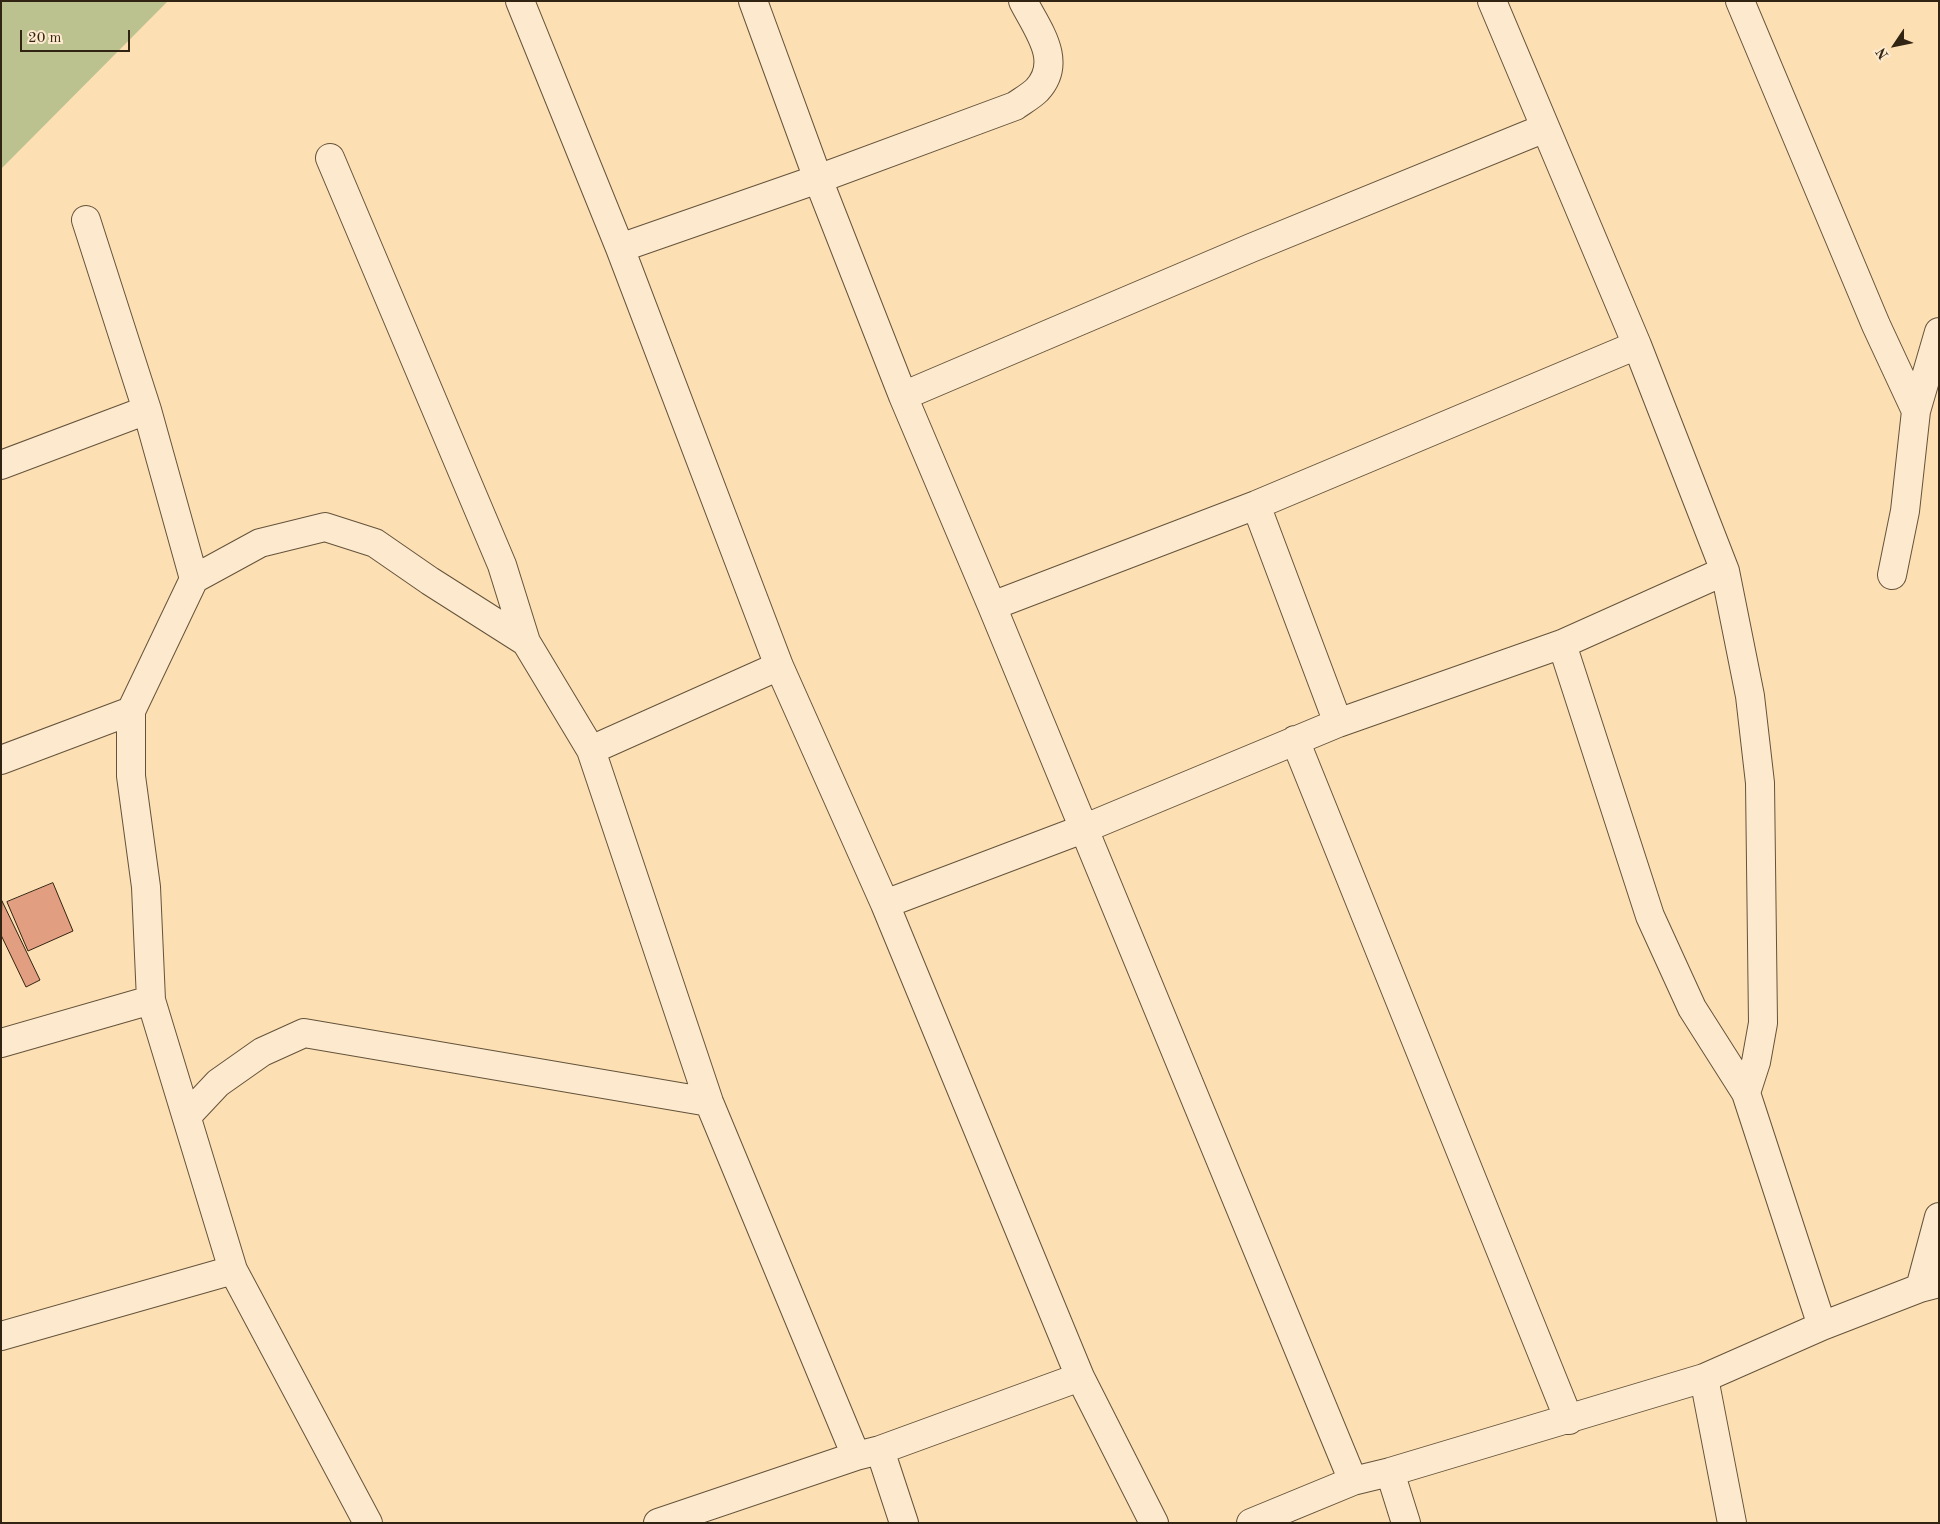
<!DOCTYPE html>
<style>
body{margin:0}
#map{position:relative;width:1940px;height:1524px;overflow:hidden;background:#fcdfb3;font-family:"Old Standard TT",serif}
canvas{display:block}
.frame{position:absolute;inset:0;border:2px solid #322413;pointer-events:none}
.north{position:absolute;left:1870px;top:20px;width:50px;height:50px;-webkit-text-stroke:4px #fdeace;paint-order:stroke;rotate:236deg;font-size:14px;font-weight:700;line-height:20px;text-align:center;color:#322413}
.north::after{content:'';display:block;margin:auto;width:18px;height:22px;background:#322413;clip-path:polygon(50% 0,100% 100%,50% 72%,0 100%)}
.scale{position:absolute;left:20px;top:30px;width:110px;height:22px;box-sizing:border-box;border:2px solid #322413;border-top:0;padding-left:6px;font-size:15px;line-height:18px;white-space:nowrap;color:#322413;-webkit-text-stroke:4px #fdeace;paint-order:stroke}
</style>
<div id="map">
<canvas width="1940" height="1524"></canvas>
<div class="frame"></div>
<div class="north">N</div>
<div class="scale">20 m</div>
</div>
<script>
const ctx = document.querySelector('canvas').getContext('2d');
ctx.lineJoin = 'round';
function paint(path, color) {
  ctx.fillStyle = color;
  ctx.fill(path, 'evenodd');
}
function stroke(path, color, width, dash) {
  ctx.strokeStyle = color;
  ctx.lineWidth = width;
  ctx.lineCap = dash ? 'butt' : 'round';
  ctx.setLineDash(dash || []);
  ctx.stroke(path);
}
paint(new Path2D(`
 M1,1H168L1,169Z`), '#bbc290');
const building = new Path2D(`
 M53,883L73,931L28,951L7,902Z
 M2,901L40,980L26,987L1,935Z`);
paint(building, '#e29e80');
stroke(building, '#322413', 1);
const street = new Path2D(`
 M520,1L620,248L779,666L885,904L1080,1377L1154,1523
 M753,1L818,179L903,396L992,606L1353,1481
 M1492,1L1637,345L1725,571L1750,696L1760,783L1763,1023L1756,1062L1746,1093
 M1740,1L1876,325L1916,411
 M330,158L502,565L526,642L591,750L709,1102L856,1456
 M86,220L147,410L194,579
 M620,248L818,179L1015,106C1022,101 1031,96 1037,90C1064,61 1037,29 1023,1
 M903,396L1251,248L1545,128
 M1,465L147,410
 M1256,505L1338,723
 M1892,575L1905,511L1916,411L1939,332
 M992,606L1256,505L1637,345
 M1562,644L1650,916L1692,1008L1746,1093L1822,1326
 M1295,740L1569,1420
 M591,750L779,666
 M1,760L131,711
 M885,904L1083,829L1338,723L1562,644L1725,571
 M1,1043L151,1000
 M187,1116L218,1083L262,1052L304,1033L709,1102
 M1920,1288L1939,1217
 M1,1336L233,1270
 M1704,1378L1732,1523
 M880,1450L904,1523
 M1390,1472L1406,1523
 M368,1523L233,1270L151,1000L146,887L131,776V711L194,579L260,543L325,527L375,543L430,581L526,642
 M658,1523L856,1456L880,1450L1080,1377
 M1251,1523L1353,1481L1390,1472L1704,1378L1822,1326L1920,1288L1939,1283`);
stroke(street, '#64533b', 30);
stroke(street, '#fdeace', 28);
</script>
